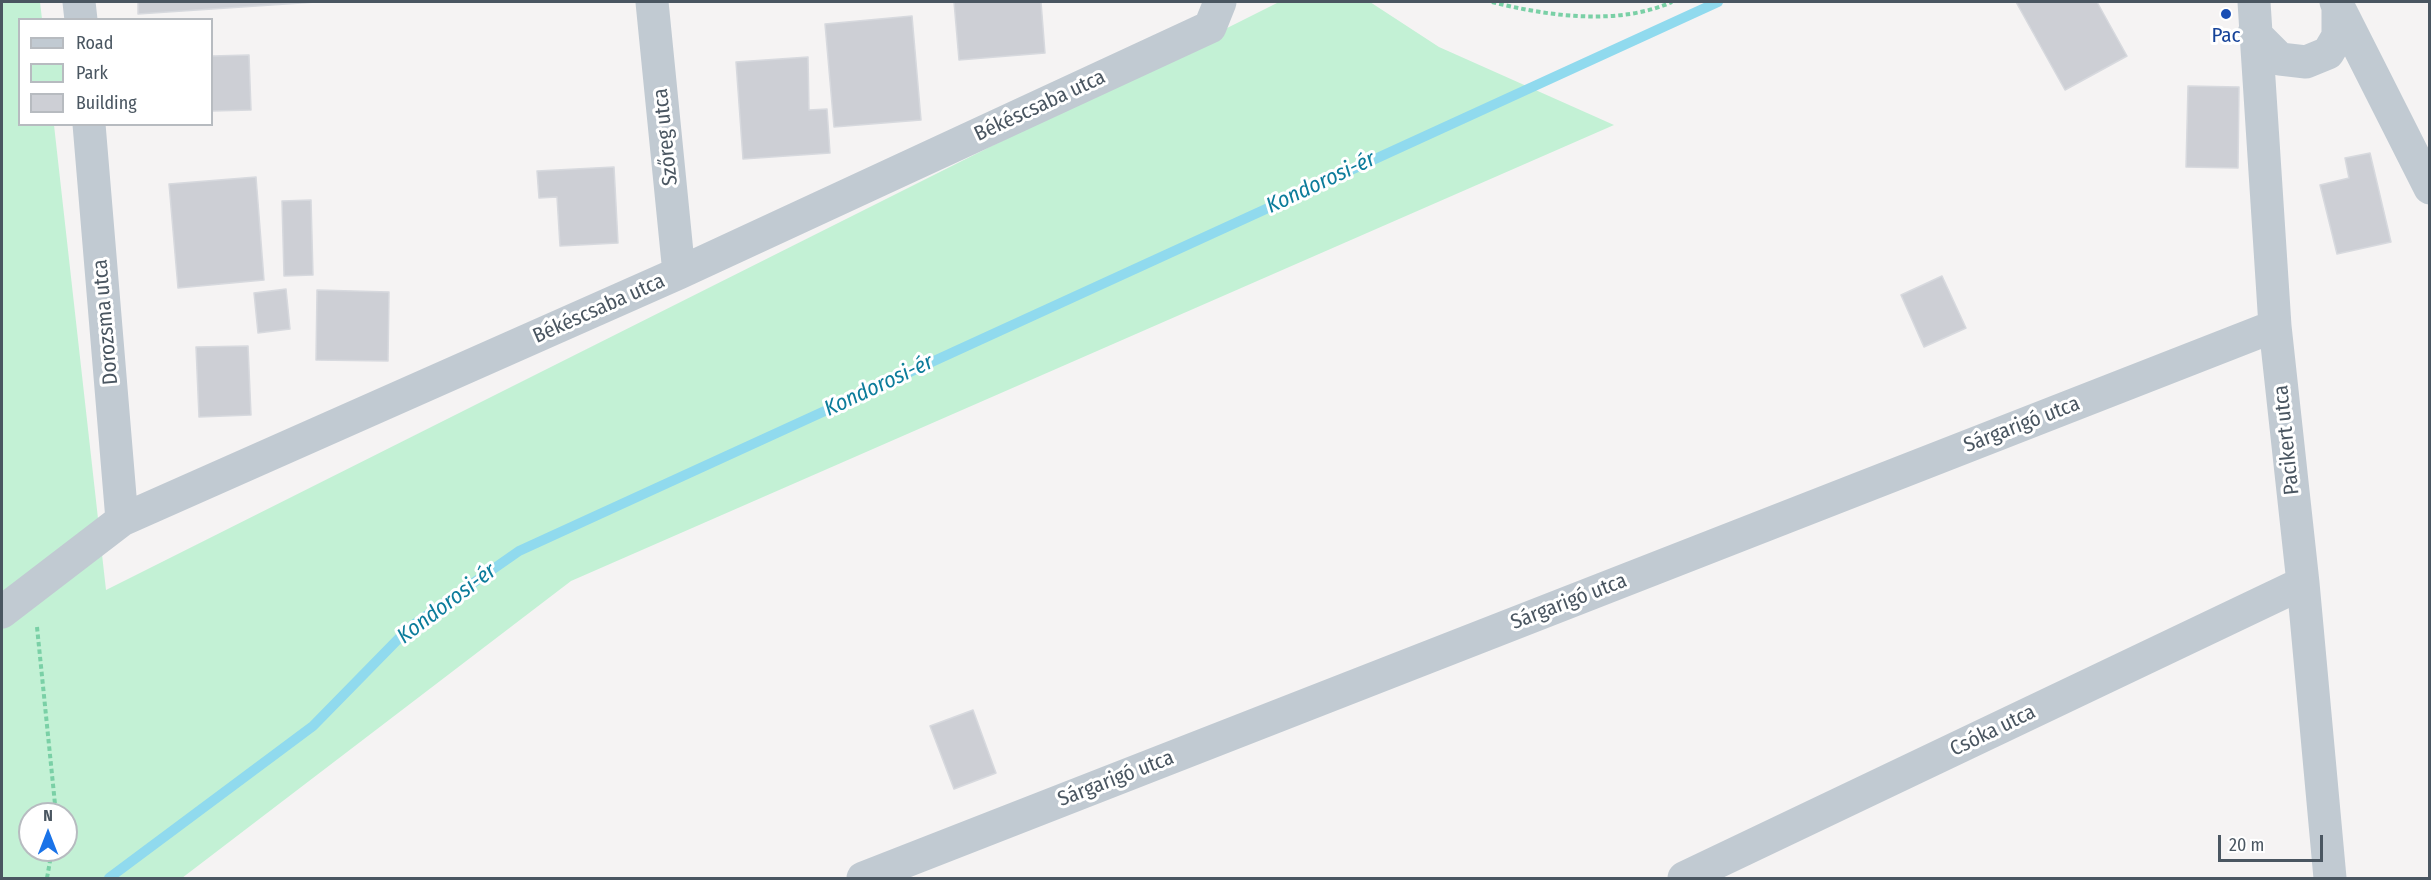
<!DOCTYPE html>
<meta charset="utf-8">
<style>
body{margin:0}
#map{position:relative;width:2431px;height:880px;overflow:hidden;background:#f5f3f3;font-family:"Fira Sans Condensed",sans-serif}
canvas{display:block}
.frame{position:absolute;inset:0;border:3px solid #4a5661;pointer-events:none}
.legend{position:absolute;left:18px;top:18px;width:195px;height:108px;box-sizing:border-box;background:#fff;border:2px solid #b7bbc0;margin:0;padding:8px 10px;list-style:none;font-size:18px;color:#4a5661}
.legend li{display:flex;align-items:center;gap:12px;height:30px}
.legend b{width:30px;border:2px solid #b7bbc0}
.north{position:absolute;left:18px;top:802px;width:60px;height:60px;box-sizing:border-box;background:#fff;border:2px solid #b7bbc0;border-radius:50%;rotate:0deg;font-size:16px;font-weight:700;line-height:24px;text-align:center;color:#4a5661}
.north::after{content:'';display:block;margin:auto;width:21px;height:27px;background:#1a73e8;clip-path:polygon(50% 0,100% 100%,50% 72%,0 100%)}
.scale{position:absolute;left:2218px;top:835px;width:105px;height:27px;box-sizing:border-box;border:3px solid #4a5661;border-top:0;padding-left:8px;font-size:18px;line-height:21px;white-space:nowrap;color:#4a5661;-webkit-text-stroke:4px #fff;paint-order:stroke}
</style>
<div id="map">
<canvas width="2431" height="880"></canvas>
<div class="frame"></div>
<ul class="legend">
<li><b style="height:8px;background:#c1cad2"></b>Road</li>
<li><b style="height:16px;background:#c3f1d5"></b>Park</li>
<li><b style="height:16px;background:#cdcfd5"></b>Building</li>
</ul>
<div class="north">N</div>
<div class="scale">20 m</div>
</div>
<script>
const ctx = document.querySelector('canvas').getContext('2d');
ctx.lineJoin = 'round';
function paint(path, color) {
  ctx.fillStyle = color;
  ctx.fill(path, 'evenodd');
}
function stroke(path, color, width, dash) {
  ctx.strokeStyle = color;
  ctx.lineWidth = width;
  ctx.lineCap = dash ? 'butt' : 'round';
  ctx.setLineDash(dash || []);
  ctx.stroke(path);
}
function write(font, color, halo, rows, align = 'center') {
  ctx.font = font + ' "Fira Sans Condensed",sans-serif';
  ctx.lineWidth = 6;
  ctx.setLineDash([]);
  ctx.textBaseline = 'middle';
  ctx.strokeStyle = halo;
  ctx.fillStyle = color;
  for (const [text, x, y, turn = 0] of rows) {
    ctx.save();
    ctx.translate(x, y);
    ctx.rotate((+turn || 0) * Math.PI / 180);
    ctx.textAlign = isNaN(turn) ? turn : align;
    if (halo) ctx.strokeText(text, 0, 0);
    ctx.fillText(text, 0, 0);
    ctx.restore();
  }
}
paint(new Path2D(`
 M2,2H40L42,19L20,20V124L54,125L106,590L1279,2H1370L1439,47L1614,125L571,581L182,878H2ZM30,814H66V850H30Z`), '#c3f1d5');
stroke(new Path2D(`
 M109,878L313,726L410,627L519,551L1718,2`), '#90daee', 10);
const building = new Path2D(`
 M138,2H316L138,14Z
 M954,2H1041L1045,53L959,60Z
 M2016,2H2097L2127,56L2065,90Z
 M912,16L921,120L834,127L825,24Z
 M249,55L251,110L212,111V56Z
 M808,57L809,110L827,109L830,153L743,159L736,62Z
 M2188,86L2239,87L2238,168L2186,167Z
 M2370,153L2391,242L2337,254L2320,185L2349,178L2345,158Z
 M614,167L618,243L560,246L557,197L539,198L537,171Z
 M256,177L264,280L178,288L169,184Z
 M311,200L313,275L284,276L282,201Z
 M1942,276L1966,328L1924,347L1901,295Z
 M286,289L290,329L258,333L254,293Z
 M317,290L389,292L388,361L316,360Z
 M248,346L251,415L199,417L196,347Z
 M973,710L996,773L954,789L930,726Z`);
paint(building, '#cdcfd5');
stroke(building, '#d7d9de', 1.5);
stroke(new Path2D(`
 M1492,2C1547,16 1618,26 1672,2
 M37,627L56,814
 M47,878L52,850`), '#7ad0a6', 4, [4.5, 3]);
stroke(new Path2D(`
 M79,2L81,20
 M652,2L679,273
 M2254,2L2275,326L2303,583L2330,878
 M2336,2L2430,188
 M2254,33L2280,59L2306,62L2328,53L2338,36V4
 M89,124L122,520
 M2,612L122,520L679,273L1210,27L1220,2
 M863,878L2275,326
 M1684,878L2303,583`), '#c1cad2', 33);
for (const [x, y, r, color] of [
 [2226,14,6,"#1a4fb4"]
]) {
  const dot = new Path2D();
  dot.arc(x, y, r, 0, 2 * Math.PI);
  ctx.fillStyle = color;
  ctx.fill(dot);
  stroke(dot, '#fff', 2);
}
write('21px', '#164399', '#fff', [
 ["Pac",2226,36]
]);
write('21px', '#4a5661', '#fff', [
 ["Békéscsaba utca",1040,106,-25],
 ["Szőreg utca",666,137,-96],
 ["Békéscsaba utca",599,309,-24],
 ["Dorozsma utca",106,322,-95],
 ["Sárgarigó utca",2022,425,-21],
 ["Pacikert utca",2287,440,-96],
 ["Sárgarigó utca",1569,602,-21],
 ["Csóka utca",1993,731,-26],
 ["Sárgarigó utca",1116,779,-21]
]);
write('italic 22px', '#0c7c9b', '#fff', [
 ["Kondorosi-ér",1321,183,-25],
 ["Kondorosi-ér",879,386,-25],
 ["Kondorosi-ér",447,604,-37]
]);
</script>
